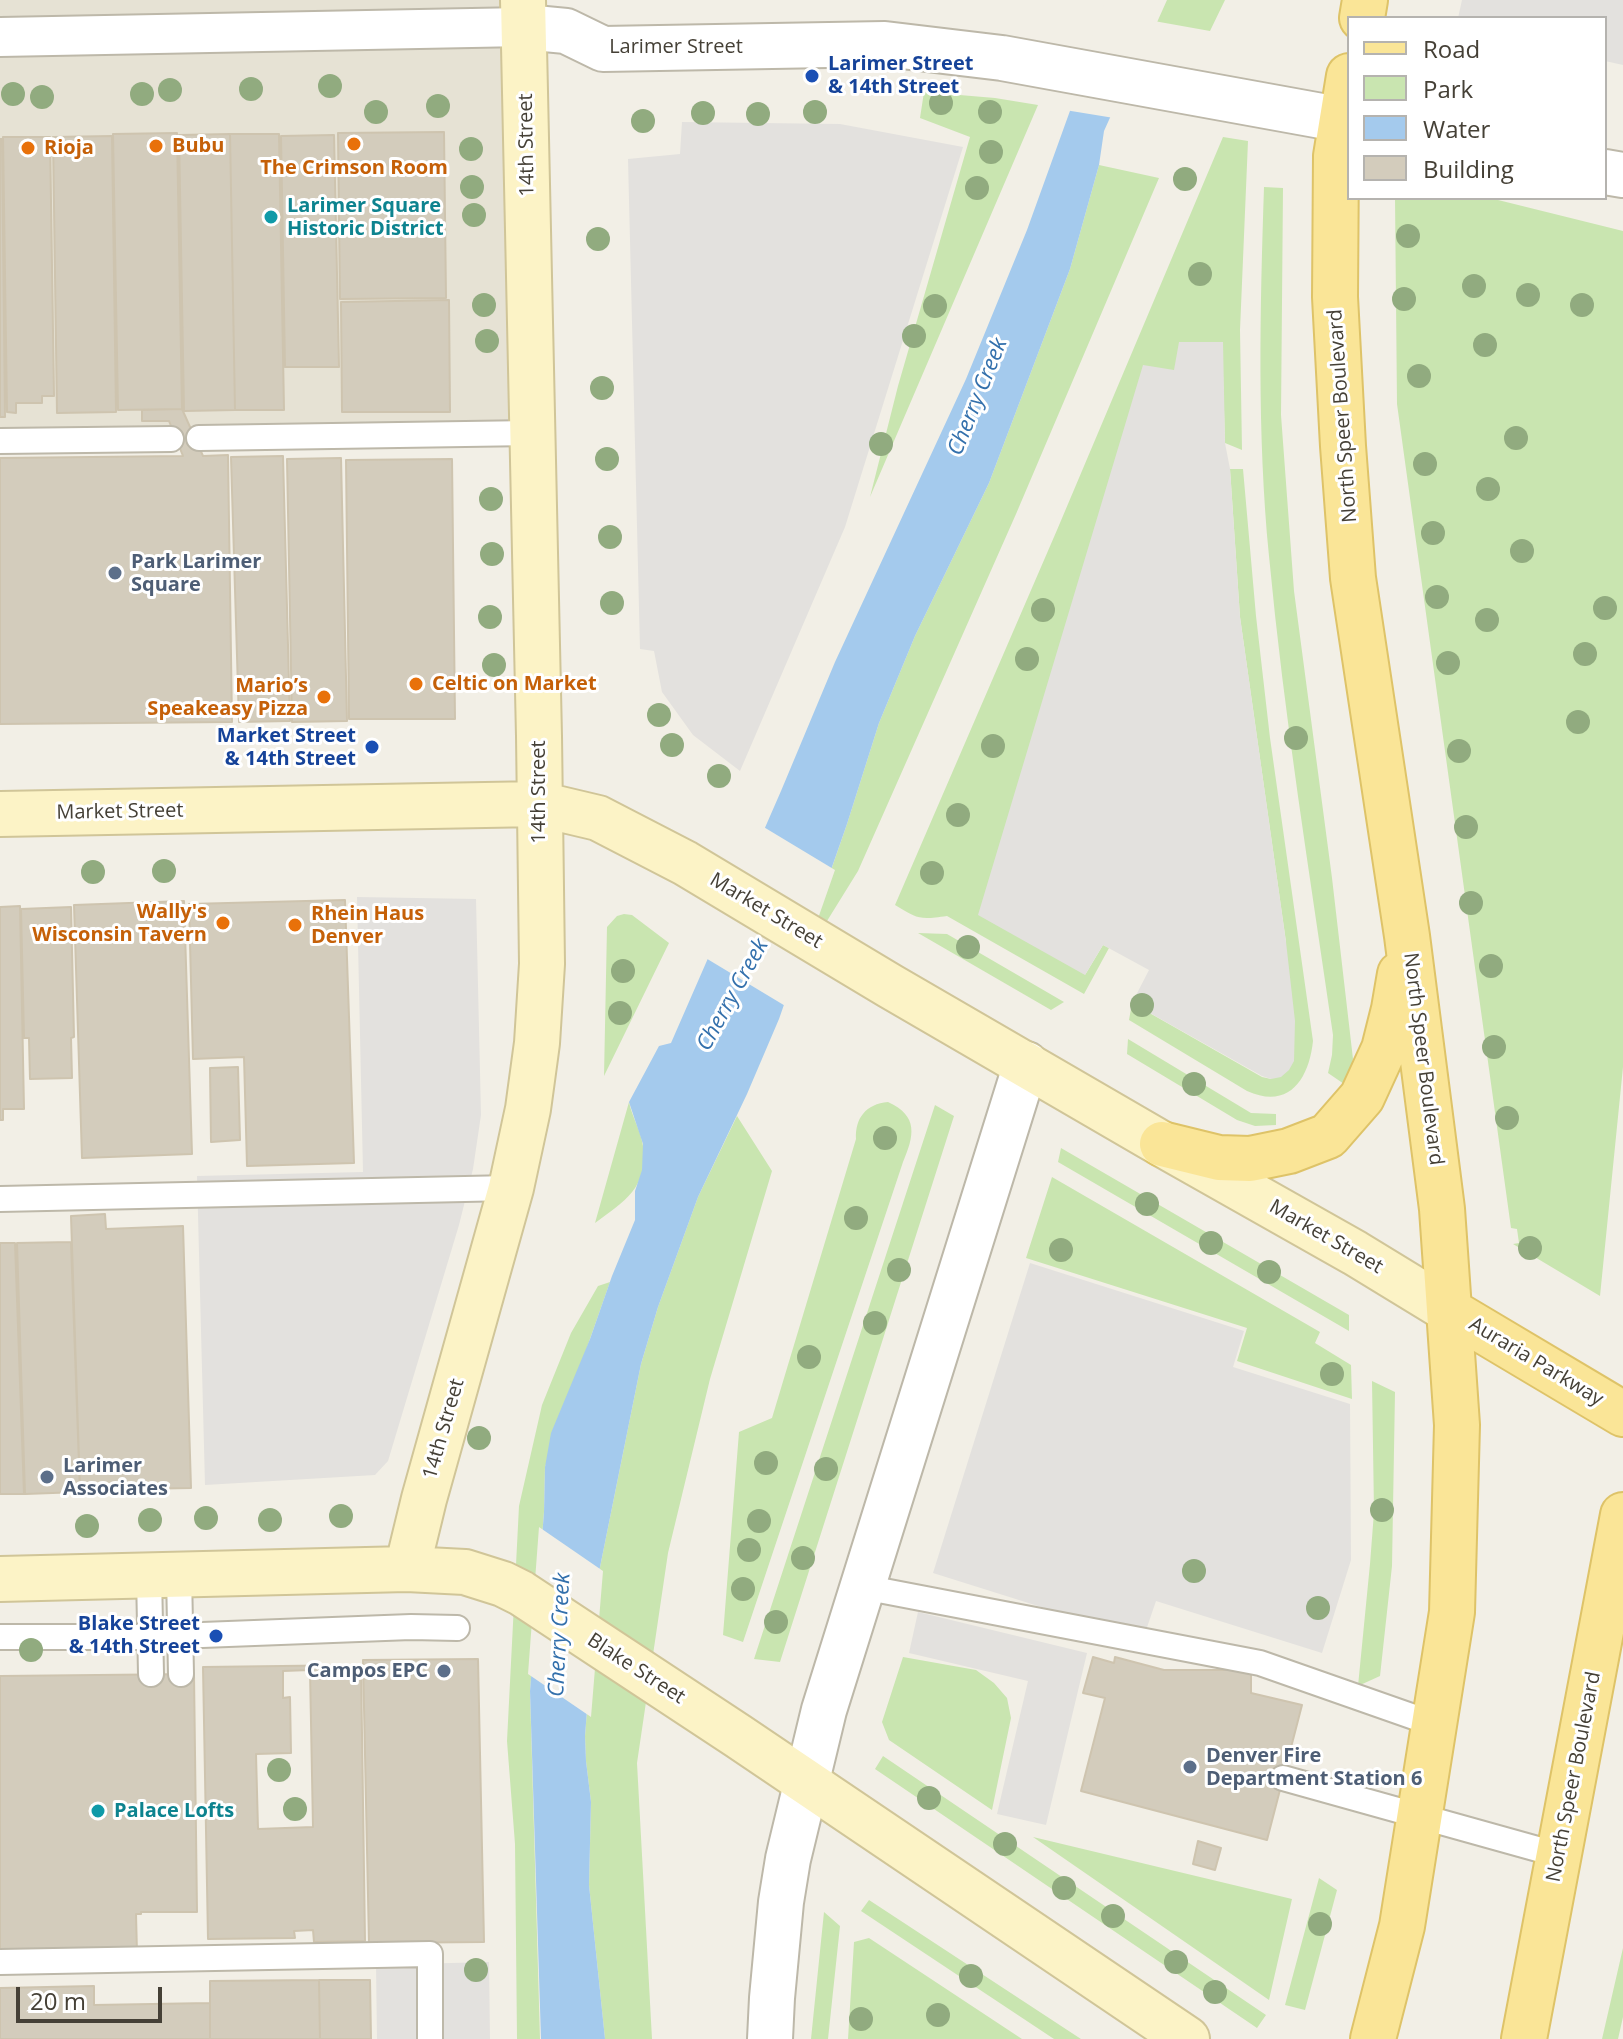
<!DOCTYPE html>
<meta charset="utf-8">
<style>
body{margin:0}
#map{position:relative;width:1623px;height:2039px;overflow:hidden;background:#f2efe6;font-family:"Open Sans",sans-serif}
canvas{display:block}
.legend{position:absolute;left:1347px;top:16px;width:260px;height:184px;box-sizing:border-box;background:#fff;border:2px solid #b5b3af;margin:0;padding:10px 14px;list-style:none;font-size:24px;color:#454036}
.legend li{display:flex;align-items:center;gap:16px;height:40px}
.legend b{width:40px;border:2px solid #b5b3af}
.scale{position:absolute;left:16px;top:1987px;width:146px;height:36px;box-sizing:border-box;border:4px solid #454036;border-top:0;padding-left:10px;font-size:24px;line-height:28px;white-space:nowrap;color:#454036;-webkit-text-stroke:6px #fff;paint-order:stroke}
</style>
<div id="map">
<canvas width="1623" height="2039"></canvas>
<ul class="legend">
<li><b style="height:10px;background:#fae597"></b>Road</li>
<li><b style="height:22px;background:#c9e5b0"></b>Park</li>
<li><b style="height:22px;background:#a4caed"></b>Water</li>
<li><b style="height:22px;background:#d3ccbc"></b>Building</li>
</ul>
<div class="scale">20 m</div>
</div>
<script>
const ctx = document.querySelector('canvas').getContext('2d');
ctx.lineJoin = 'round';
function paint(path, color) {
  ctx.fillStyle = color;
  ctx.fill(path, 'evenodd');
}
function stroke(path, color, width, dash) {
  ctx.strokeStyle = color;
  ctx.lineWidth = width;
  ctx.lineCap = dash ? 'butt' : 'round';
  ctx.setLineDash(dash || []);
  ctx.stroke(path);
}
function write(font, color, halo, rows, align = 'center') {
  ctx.font = font + ' "Open Sans",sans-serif';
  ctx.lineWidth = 6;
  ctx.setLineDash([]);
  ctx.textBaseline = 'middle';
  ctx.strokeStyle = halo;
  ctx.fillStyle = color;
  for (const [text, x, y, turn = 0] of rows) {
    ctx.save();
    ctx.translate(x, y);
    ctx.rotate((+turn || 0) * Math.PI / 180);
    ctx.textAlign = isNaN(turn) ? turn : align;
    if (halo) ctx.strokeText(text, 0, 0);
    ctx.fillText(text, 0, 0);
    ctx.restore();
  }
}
paint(new Path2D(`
 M0,0H537L546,435L0,444Z`), '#e6e2d4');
paint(new Path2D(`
 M1163,0H1225L1210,31L1154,21Z
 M924,92L995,98L1038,105L870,497L898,386L970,137L920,118Z
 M1223,137L1248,141L1240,330L1242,450L1225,443L1222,342L1085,975L1103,945L1109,948L1084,994L947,916C919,920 918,919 895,905L1057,530Z
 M1099,165L1159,178L1016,514L858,871L796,971L847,824L879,723L915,636L989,483L1070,269Z
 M1264,187L1283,188L1281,415L1294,591L1332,878L1353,1059L1347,1086L1328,1073L1332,1055L1333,1035C1310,876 1284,716 1269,556C1257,433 1260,310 1264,187Z
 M1395,198H1490L1623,231V1067L1600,1296L1513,1244L1519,1243L1517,1229L1511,1228L1397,404Z
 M1230,469H1243L1256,616L1270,738L1313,1041C1309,1079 1289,1110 1247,1091L1129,1020L1132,1003L1262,1077L1271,1079L1286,942L1240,617Z
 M624,914L632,915L669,943L604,1076L607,927L617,916Z
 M918,933L947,934L1064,1002L1051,1010Z
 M1128,1039L1251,1113L1276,1114V1125L1255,1126L1237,1120L1127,1054Z
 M629,1102C632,1117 641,1131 643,1146C648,1188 625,1201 595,1223Z
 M888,1102C919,1116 914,1136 903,1162L743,1642L723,1635L739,1432L772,1418L856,1139C855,1118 866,1104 888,1102Z
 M935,1105L954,1116L780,1662L754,1659Z
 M737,1116L772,1171L710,1379L668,1553L637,1763L652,2039H605L589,1885L591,1802L586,1761L585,1736L597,1582L641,1364L658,1307L698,1197Z
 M1061,1148L1349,1315V1331L1058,1162Z
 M1052,1177L1320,1332L1315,1343L1351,1365L1352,1399L1237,1361L1247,1328L1026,1258Z
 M610,1282L545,1467L544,1512L530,1691L540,2039H517L515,1844L507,1741L519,1506L542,1405L571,1333L598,1286Z
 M1372,1381L1395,1392L1392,1566L1380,1676L1358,1686L1370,1564L1374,1512Z
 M903,1657L976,1670L994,1683L1007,1698L1011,1718L992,1810L889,1740L882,1722Z
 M883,1756L1266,2015L1257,2028L875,1769Z
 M1033,1837L1292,1899L1269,2000Z
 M1319,1878L1337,1890L1305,2010L1285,2005Z
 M869,1900L1081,2039H1054L861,1911Z
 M824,1912L840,1926L828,2039H811Z
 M869,1938L1022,2039H848L854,1942Z
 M1623,1948V2017L1618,2039H1602Z`), '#c9e5b0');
paint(new Path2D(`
 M1462,0H1623V65L1605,61V18H1458Z
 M682,122L840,124L963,147L845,527L740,771L693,735L662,692L654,651L640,649L628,159L680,154Z
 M1179,342H1223L1225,443L1230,469L1240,617L1286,942L1295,1021L1294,1061L1289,1070L1281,1077L1271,1079L1262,1076L1132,1003L1149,970L1103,945L1085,975L978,915L1143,365L1174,370Z
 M357,897L476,899L481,1115L473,1169L459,1225L388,1461L375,1475L205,1485L197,1176L363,1172Z
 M1030,1263L1244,1331L1233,1367L1350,1404L1351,1560L1322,1653L1156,1601L1143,1639L933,1573Z
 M918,1612L1087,1653L1046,1825L997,1814L1028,1681L909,1653Z
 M489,1962L490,2039H377L376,1965Z`), '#e3e1de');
paint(new Path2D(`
 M1110,0H1163L1104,131L1099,165L1070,269L989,483L915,636L879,723L847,824L779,1019L747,1094L698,1197L658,1307L641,1364L597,1582L585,1736L586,1761L591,1802L589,1885L605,2039H541L530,1691L544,1512L545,1467L551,1433L590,1339L612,1276L635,1220V1191L642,1170L643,1144L629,1102L659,1046L671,1043L781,791L835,662L966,379L1027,230Z`), '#a4caed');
paint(new Path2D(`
 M1106,0H1167L1114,118L1065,110Z
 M762,826L835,870L787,1007L704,957Z
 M539,1527L603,1571L591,1717L528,1674Z`), '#f2efe6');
const building = new Path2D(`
 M444,132L446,298L340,299L338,133Z
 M177,133L182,409L118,410L113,134Z
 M230,134H279L284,410H235Z
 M230,134L235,410L184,411L179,135Z
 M334,135L339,367H285L281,136Z
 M112,136L116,412L57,413L53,137Z
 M3,137H50L54,396H42V403H16V413L7,412Z
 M0,139H2L5,417H0Z
 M449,300L450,412H342L341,302Z
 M182,409L203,456L228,455L232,722L0,724V458L183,456L169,421H142V410Z
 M283,456L290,721L239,722L231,457Z
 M341,458L347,721L292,722L287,459Z
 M452,459L455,719H349L346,460Z
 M345,900L354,1163L247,1166L244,1057L193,1059L189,904Z
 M184,901L192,1154L82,1158L74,905Z
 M20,906L24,1109H3V1120H0V907Z
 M71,907L74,1037L71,1038L72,1078L30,1079L29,1038H24L21,909Z
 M238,1067L240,1140L211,1142L210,1068Z
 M105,1214L106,1229L183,1226L191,1488L80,1490L71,1216Z
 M71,1242L80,1492L25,1494L17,1243Z
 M0,1243H15L24,1494H0Z
 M1093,1657L1114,1663L1115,1657L1164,1670H1251V1693L1302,1705L1267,1840L1081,1791L1105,1698L1083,1693Z
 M478,1659L484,1942L369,1943L363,1660Z
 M361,1665L365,1941L314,1942L313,1930L294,1931L295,1938L208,1939L203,1667ZM310,1670L313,1827L258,1829L256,1754L291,1753L290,1697L283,1698V1671Z
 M194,1674L197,1912H141V1914H136L137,1953L0,1954V1676Z
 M1198,1841L1221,1848L1215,1870L1193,1864Z
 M319,1980H370L371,2039H320Z
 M319,1980L320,2039H210V1981Z
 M94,1986V2005L210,2003V2039H0V1988Z`);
paint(building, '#d3ccbc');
stroke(building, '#cec4af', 2);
const service = new Path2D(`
 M199,438L532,433
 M0,441L171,439
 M0,1199L511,1188
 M179,1574L181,1674
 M149,1575L151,1674
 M863,1587L1260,1663L1434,1724
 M0,1637H150L411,1627L457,1628
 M1283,1778L1559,1855
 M0,1962L430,1954V2039`);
const pedestrian = new Path2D(`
 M0,37L524,27`);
const minor = new Path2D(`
 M770,2039L772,1998L781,1902L788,1859L824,1710L1026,1064`);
const tertiary = new Path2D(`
 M524,27L566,31L603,49L885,44L1002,58L1349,121
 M1605,172L1623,175`);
const secondary = new Path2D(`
 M0,814L539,804L598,818L685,863L890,986L1162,1144L1355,1253L1450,1311
 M407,1569L424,1499L511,1188L528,1109L537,1043L542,964L539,736L523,0
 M0,1579L407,1569L465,1572L503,1584L521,1593L738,1736L1187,2039`);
const primary = new Path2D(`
 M1362,18L1365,0
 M1349,76L1336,156L1335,297L1343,446L1353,578L1407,936L1442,1209L1457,1425L1452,1612L1402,1926L1373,2039
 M1162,1144L1219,1158L1250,1159L1289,1151L1328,1136L1362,1097L1384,1049L1394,1009L1400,974
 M1450,1311L1623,1414
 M1524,2039L1623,1515`);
stroke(service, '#bdb8a9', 28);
stroke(pedestrian, '#bdb8a9', 42);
stroke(minor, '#bdb8a9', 48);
stroke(tertiary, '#bdb8a9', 48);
stroke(secondary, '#d0c598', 48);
stroke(primary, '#dec368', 48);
stroke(service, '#fff', 24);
stroke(pedestrian, '#fff', 38);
stroke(minor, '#fff', 44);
stroke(tertiary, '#fff', 44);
stroke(secondary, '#fcf3c6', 44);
stroke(primary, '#fae597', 44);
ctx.fillStyle = '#91ab7f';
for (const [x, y] of [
 [330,86],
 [251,89],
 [170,90],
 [13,94],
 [142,94],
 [42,97],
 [941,103],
 [438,106],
 [376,112],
 [815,112],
 [990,112],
 [703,113],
 [758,114],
 [643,121],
 [471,149],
 [991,152],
 [1185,179],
 [472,187],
 [977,188],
 [474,215],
 [1408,236],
 [598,239],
 [1200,274],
 [1474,286],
 [1528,295],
 [1404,299],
 [484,305],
 [1582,305],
 [935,306],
 [914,336],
 [487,341],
 [1485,345],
 [1419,376],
 [602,388],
 [1516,438],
 [881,444],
 [607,459],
 [1425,464],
 [1488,489],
 [491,499],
 [1433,533],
 [610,537],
 [1522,551],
 [492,554],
 [1437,597],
 [612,603],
 [1605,608],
 [1043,610],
 [490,617],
 [1487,620],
 [1585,654],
 [1027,659],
 [1448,663],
 [494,665],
 [659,715],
 [1578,722],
 [1296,738],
 [672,745],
 [993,746],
 [1459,751],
 [719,776],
 [958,815],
 [1466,827],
 [164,871],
 [93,872],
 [932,873],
 [1471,903],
 [968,947],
 [1491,966],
 [623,971],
 [1142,1005],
 [620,1013],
 [1494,1047],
 [1194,1084],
 [1507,1118],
 [885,1138],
 [1147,1204],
 [856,1218],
 [1211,1243],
 [1530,1248],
 [1061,1250],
 [899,1270],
 [1269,1272],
 [875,1323],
 [809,1357],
 [1332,1374],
 [479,1438],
 [766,1463],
 [826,1469],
 [1382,1510],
 [341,1516],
 [206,1518],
 [150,1520],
 [270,1520],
 [759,1521],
 [87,1526],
 [749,1550],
 [803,1558],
 [1194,1571],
 [743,1589],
 [1318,1608],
 [776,1622],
 [31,1650],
 [279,1770],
 [929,1798],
 [295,1809],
 [1005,1844],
 [1064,1888],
 [1113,1916],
 [1320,1924],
 [1176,1962],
 [476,1970],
 [971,1976],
 [1215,1992],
 [938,2015],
 [861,2019]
]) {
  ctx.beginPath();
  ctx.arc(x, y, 12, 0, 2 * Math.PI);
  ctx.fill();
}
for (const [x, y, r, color] of [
 [812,76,8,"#1a4fb4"],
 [354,144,8,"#e8710a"],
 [156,146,8,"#e8710a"],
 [28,148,8,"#e8710a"],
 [271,217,8,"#0f9aa8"],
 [115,573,8,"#5c6f8a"],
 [416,684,8,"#e8710a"],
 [324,697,8,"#e8710a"],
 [372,747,8,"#1a4fb4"],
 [223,923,8,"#e8710a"],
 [295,925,8,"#e8710a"],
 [47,1477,8,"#5c6f8a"],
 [216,1636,8,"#1a4fb4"],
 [444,1671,8,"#5c6f8a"],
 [1190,1767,8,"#5c6f8a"],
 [98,1811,8,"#0f9aa8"]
]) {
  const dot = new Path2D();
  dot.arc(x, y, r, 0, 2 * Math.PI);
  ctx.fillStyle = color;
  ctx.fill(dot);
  stroke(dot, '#fff', 3);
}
write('20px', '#454036', '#fff', [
 ["Larimer Street",676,47],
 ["14th Street",527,145,-91],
 ["North Speer Boulevard",1343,416,-94],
 ["14th Street",539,792,-90],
 ["Market Street",120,812,-1],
 ["Market Street",766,911,31],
 ["North Speer Boulevard",1423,1059,83],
 ["Market Street",1326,1237,30],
 ["Auraria Parkway",1536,1362,31],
 ["14th Street",444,1429,-74],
 ["Blake Street",636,1669,33],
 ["North Speer Boulevard",1574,1777,-79]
]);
write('bold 20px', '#164399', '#fff', [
 ["Larimer Street",828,64,"left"],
 ["& 14th Street",828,87,"left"],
 ["Market Street",356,736],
 ["& 14th Street",356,759],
 ["Blake Street",200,1624],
 ["& 14th Street",200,1647]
], 'right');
write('bold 20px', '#c56008', '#fff', [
 ["Bubu",172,146],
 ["Rioja",44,148],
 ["The Crimson Room",354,168,"center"],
 ["Celtic on Market",432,684],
 ["Mario’s",308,686,"right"],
 ["Speakeasy Pizza",308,709,"right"],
 ["Wally's",207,912,"right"],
 ["Wisconsin Tavern",207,935,"right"],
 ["Rhein Haus",311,914],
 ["Denver",311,937]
], 'left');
write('bold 20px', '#0d838f', '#fff', [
 ["Larimer Square",287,206],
 ["Historic District",287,229],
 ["Palace Lofts",114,1811]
], 'left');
write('bold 20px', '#4e5e75', '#fff', [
 ["Park Larimer",131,562],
 ["Square",131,585],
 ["Larimer",63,1466],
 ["Associates",63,1489],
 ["Campos EPC",428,1671,"right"],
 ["Denver Fire",1206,1756],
 ["Department Station 6",1206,1779]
], 'left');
write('italic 22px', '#3370ac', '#fff', [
 ["Cherry Creek",978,397,-68],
 ["Cherry Creek",733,995,-61],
 ["Cherry Creek",560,1635,-87]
]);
</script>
